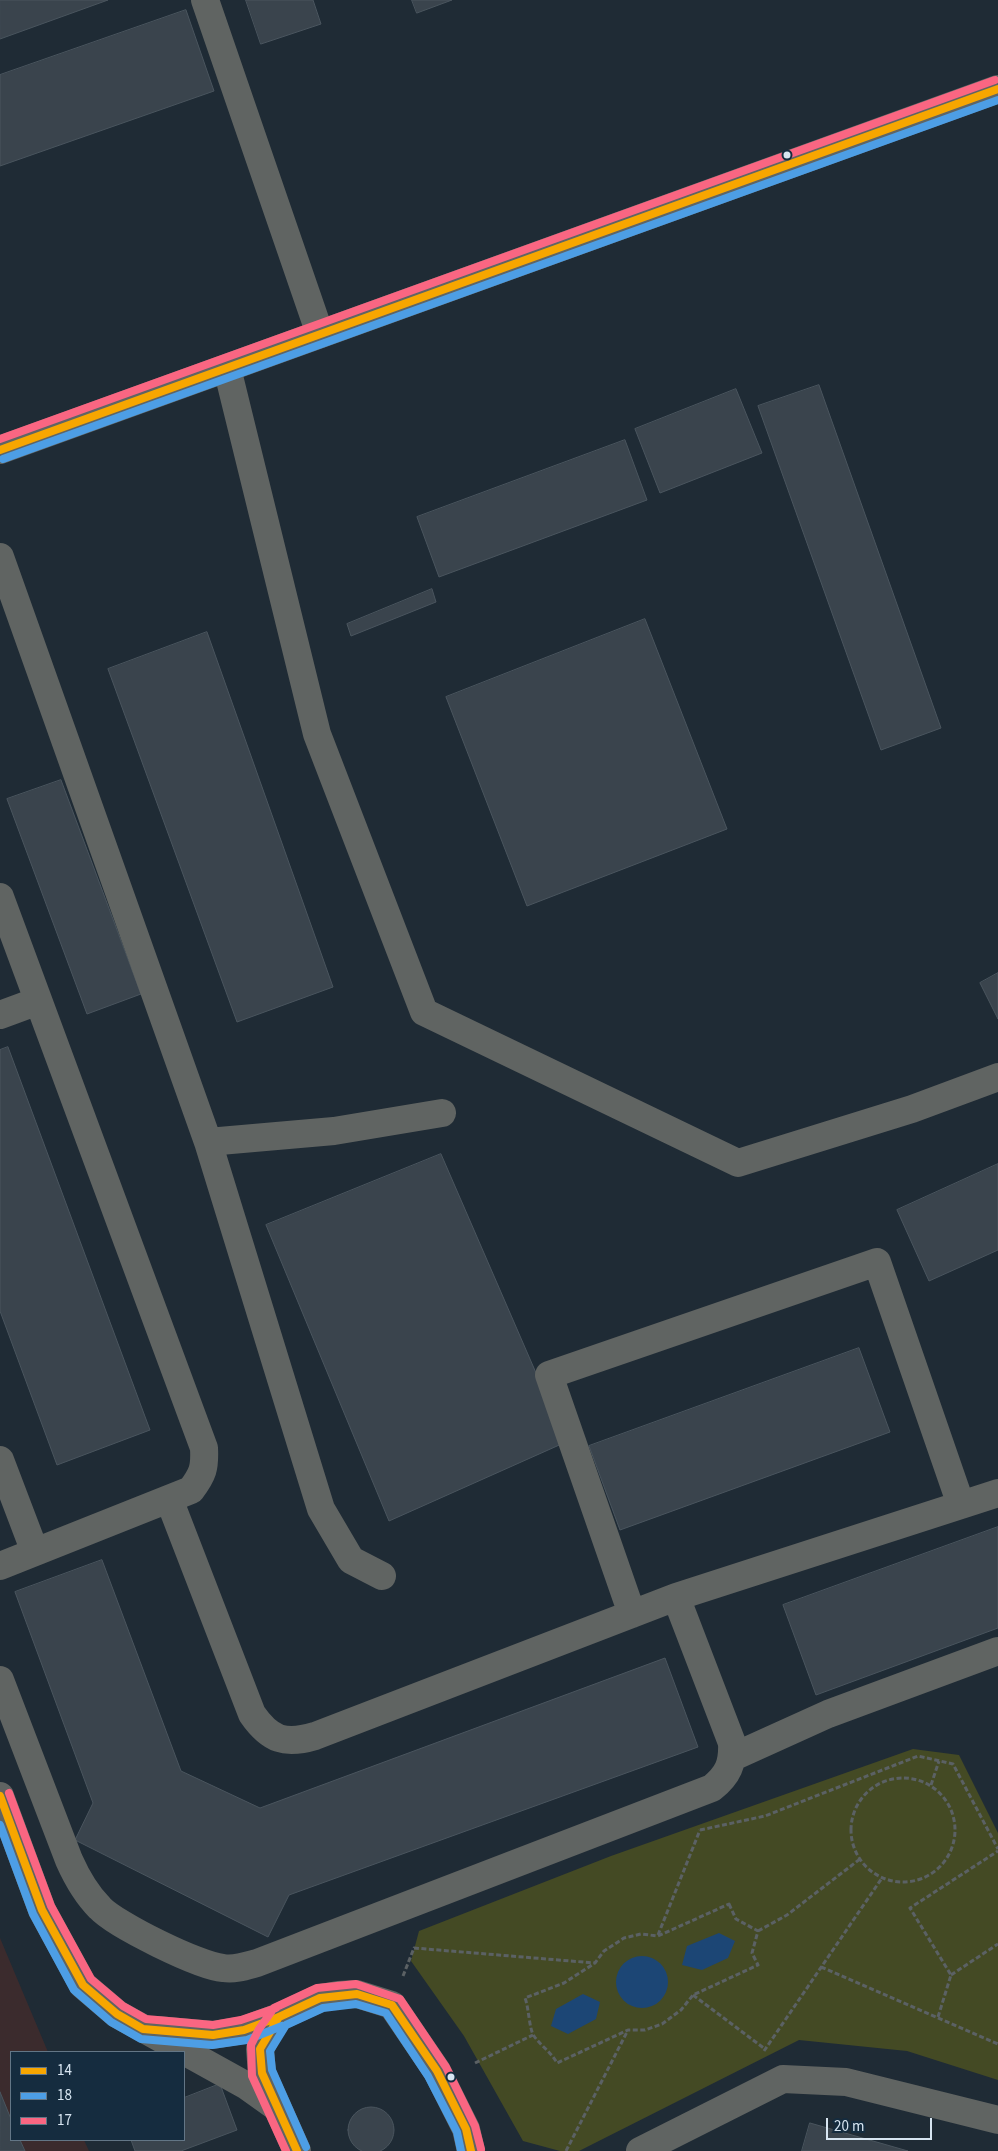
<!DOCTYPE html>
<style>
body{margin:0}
#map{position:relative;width:998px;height:2151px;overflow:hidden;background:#1f2b35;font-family:"Source Sans 3",sans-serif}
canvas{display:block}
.legend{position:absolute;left:10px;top:2051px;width:175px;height:90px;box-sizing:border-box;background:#152c3f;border:1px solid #637686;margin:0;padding:6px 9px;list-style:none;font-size:15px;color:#d7e5f1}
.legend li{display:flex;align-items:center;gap:10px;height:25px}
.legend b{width:25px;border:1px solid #637686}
.scale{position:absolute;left:826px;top:2118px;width:106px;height:22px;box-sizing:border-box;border:2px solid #d7e5f1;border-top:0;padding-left:6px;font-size:15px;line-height:18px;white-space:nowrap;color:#d7e5f1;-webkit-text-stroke:4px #152c3f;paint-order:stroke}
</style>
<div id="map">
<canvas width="998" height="2151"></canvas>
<ul class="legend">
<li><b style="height:6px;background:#f7a600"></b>14</li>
<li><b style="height:6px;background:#4d9ee5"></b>18</li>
<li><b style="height:6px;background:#fa6682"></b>17</li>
</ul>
<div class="scale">20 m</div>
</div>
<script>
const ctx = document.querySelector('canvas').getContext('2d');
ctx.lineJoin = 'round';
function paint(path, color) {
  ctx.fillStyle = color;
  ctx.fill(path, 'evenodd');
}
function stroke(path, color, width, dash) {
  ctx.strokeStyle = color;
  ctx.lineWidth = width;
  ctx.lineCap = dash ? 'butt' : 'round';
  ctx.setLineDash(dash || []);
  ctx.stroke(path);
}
paint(new Path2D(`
 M0,1938L48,2052H11V2140H84L89,2151H0Z`), '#3b2b2d');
paint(new Path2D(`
 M913,1749L959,1755L998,1833V2080L907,2051L799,2040L579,2151H560L523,2141L464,2036L411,1961L419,1931L611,1856Z`), '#444a24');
paint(new Path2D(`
 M719,1933L735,1941L728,1958L702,1970L682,1965L687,1946Z
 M616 1982a26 26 0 1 1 52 0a26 26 0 1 1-52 0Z
 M583,1994L600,2002L596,2019L568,2034L551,2026L556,2009Z`), '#1c4675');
const building = new Path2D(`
 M0,0H108L0,39Z
 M246,0H313L321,24L261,44Z
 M412,0H452L417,13Z
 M186,10L214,91L0,166V75Z
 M819,385L941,728L881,750L758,406Z
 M736,389L762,453L660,493L635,429Z
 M625,440L647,500L439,577L417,517Z
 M432,589L436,602L351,636L347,624Z
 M645,619L727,829L527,906L446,697Z
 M207,632L333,987L237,1022L108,669Z
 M61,780L141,994L87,1014L7,799Z
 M998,973V1019L980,983Z
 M8,1047L150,1430L57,1465L0,1311V1050Z
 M441,1154L566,1442L389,1521L266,1225Z
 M998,1164V1250L929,1281L897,1210Z
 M859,1348L890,1432L620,1530L589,1446Z
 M998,1527V1628L816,1695L783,1605Z
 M102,1560L181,1771L260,1808L665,1658L698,1747L289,1895L268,1937L75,1840L93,1803L15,1592Z
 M220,2084L237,2130L181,2151H135L131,2140H184V2098Z
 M0,2092L11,2119V2140H20L25,2151H0Z
 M348 2130a23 23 0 1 1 46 0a23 23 0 1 1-46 0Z
 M810,2123L908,2151H802Z`);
paint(building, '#3a444d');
stroke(building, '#4a555e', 1);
stroke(new Path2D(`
 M851 1830a52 52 0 1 1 104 0a52 52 0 1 1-104 0Z
 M931,1785L939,1761
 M700,1830L765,1816L918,1756L953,1764L998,1849
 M729,1904L736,1919L758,1931L752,1953L758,1965L693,1995L681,2010L662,2024L645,2030H628L557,2063C551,2052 541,2046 534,2036C529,2029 529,2008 525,1998L564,1983L595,1963L604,1951L624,1938L641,1934L658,1936Z
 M758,1931L787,1915L860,1859
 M658,1935L700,1830
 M821,1967L998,2044
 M951,1975L998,1944
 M403,1976L414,1948L595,1963
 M693,1995L765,2049
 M938,2017L951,1975L910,1908L998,1851
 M764,2051L882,1878
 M475,2063L533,2035
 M566,2151L628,2030`), '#5b6164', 3, [5, 2.5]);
stroke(new Path2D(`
 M205,0L320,334
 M227,368L317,734L424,1012L738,1163L912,1109L998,1077
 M0,557L208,1142L321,1509L351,1560L382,1576
 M0,897L204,1448C205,1468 203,1474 191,1490L0,1566
 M0,1015L38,1001
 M208,1142L334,1131L442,1113
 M0,1460L35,1552
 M676,1597L998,1493
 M632,1614L549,1375L877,1262L961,1505
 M0,1680L69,1860C77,1878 86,1894 100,1908C116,1925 199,1966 223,1968C235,1970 246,1966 257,1963L712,1788C728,1775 733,1764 732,1743L676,1597L315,1736C285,1745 270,1740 252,1714L169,1499
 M733,1757L828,1714L998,1651
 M0,1796L42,1910L83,1985L117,2014L247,2086L275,2106
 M157,2030L213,2035L244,2030L279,2017
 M297,2151L262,2073L260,2049L267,2035L279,2017L320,1998L338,1995L357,1994L392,2005L437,2071L466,2129L471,2151
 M640,2151L783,2079L846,2082L998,2120`), '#606462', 28);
stroke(new Path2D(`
 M0,450L998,89`), '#5f6565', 28);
stroke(new Path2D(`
 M0,450L998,89
 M0,1796L42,1910L83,1985L117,2014L143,2029L213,2035L244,2030L279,2017
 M297,2151L262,2073L260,2049L279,2017L320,1998L357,1994L392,2005L437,2071L466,2129L471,2151`), '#f7a600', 8);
stroke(new Path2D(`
 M3,459L998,100
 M0,1825L33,1914L74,1990L111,2022L141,2039L212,2045L247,2040L282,2026
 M306,2147L272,2070L270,2051L286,2025L323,2008L356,2004L386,2013L428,2076L457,2132L461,2151`), '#4d9ee5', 8);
stroke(new Path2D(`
 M0,439L995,80
 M9,1793L51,1906L91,1979L123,2006L146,2019L213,2025L241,2020L276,2008
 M286,2151L252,2076L251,2045L259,2029L274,2008L317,1988L356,1984L400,1999L446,2067L475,2126L481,2149`), '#fa6682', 8);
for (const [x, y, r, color] of [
 [787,155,4.5,"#d7e5f1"],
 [451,2077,4.5,"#d7e5f1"]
]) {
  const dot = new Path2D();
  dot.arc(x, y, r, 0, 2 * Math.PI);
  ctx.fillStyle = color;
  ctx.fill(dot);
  stroke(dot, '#152c3f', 2);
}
</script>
